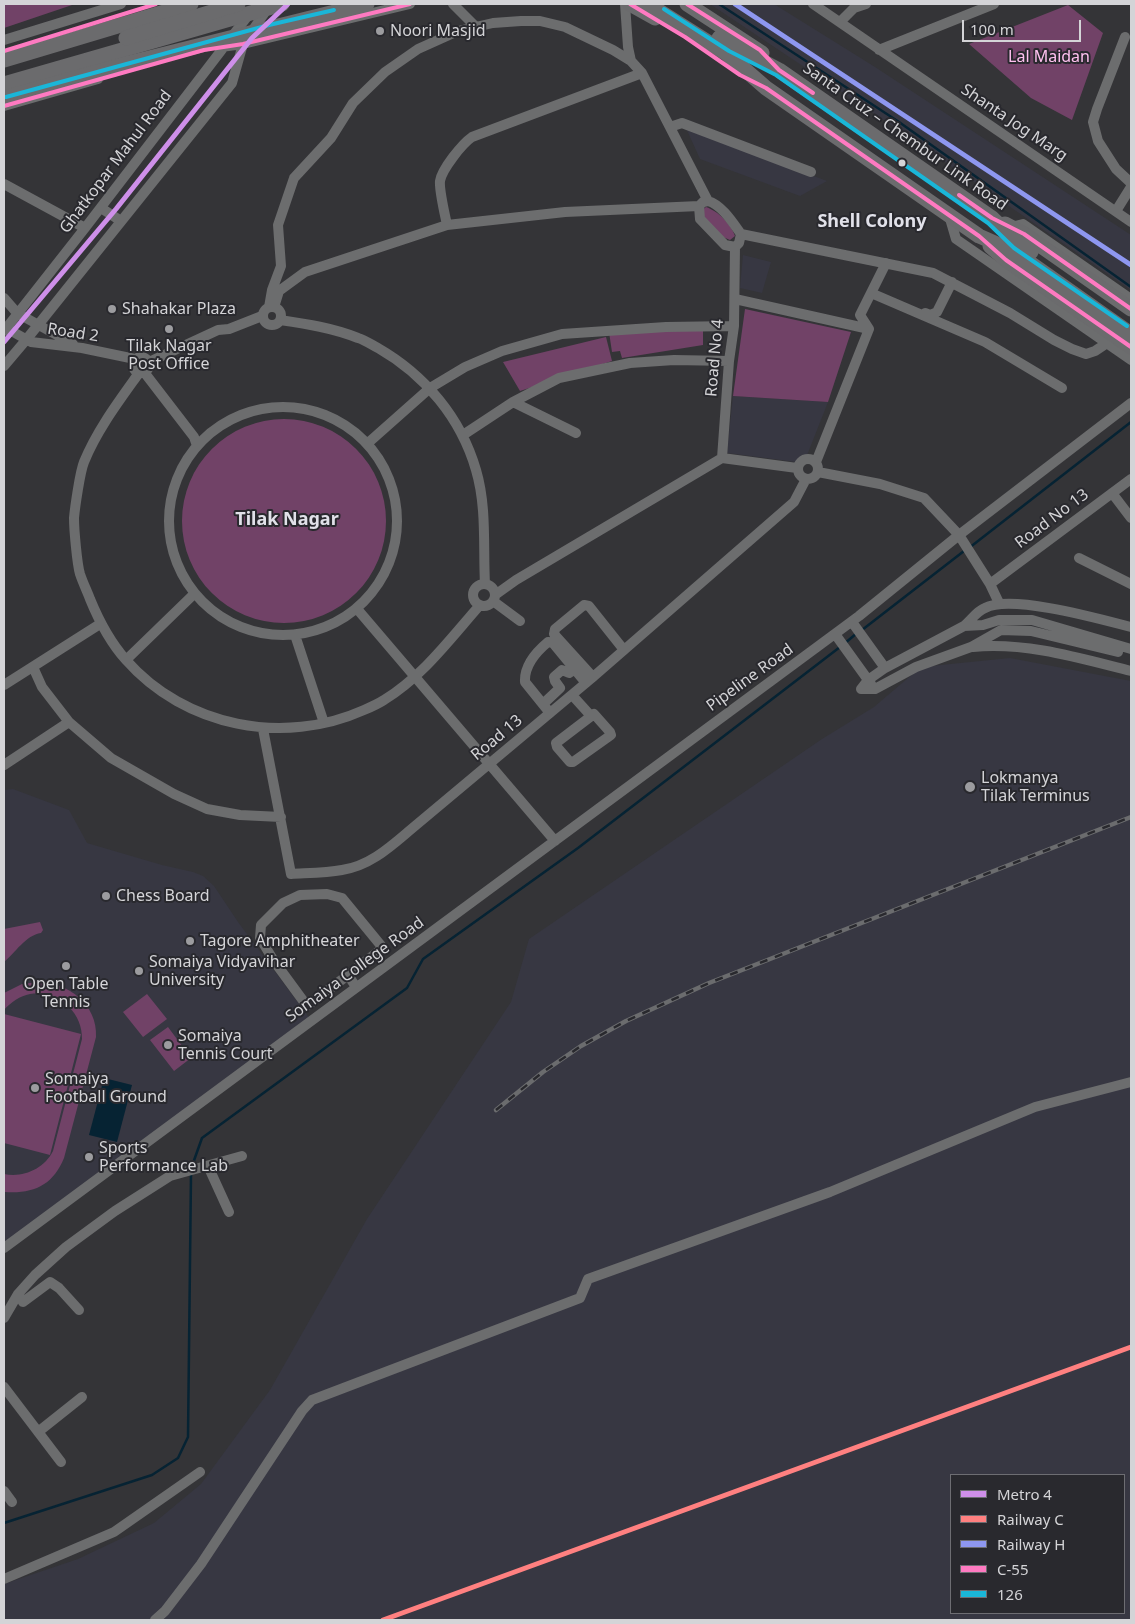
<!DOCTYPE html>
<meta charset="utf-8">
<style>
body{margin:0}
#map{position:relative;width:1135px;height:1624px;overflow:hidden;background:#343437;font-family:"Noto Sans",sans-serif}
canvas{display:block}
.frame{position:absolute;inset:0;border:5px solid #d4d4d7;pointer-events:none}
.legend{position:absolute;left:950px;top:1474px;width:175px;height:140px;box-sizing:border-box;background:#29292e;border:1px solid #6d6d72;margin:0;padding:6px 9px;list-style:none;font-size:15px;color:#d4d4d7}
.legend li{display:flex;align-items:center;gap:10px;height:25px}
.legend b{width:25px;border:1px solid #6d6d72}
.scale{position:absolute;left:962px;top:20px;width:119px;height:22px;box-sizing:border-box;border:2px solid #d4d4d7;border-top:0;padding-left:6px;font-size:15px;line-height:18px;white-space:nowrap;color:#d4d4d7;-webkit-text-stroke:4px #29292e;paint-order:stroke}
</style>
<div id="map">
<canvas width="1135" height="1624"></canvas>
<div class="frame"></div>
<ul class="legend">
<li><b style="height:6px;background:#ce8fe9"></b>Metro 4</li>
<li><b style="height:6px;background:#ff8080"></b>Railway C</li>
<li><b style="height:6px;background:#8e97f0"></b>Railway H</li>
<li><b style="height:6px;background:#fe7ac1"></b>C-55</li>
<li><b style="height:6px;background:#1ab6d8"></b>126</li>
</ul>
<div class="scale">100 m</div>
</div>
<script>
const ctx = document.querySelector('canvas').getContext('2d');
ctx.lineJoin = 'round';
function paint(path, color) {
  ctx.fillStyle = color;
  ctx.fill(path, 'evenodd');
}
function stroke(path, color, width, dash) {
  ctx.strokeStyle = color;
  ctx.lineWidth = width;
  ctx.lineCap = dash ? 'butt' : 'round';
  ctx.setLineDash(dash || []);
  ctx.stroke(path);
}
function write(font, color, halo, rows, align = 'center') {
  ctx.font = font + ' "Noto Sans",sans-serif';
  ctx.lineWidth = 4;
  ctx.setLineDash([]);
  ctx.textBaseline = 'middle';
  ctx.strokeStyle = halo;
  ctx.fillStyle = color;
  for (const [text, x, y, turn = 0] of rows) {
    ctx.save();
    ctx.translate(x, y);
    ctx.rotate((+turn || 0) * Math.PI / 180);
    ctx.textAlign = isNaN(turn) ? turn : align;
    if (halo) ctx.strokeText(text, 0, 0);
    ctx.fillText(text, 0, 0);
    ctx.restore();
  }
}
paint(new Path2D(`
 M710,4H774L875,67L1131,235V290L894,127Z
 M686,128L827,181L800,196L700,159Z
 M743,255L771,262L762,293L740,288Z
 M733,396L828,402L804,463L727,453Z
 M1010,658L1131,681V1620H4V1584L78,1559L154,1523L201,1484L270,1390L367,1219L511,1002L529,939L822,739L874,707L921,667ZM951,1475H1124V1613H951Z
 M13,789L69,810L87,843L162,865L193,872L203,876L214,886L238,922L311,1020L4,1245V790Z`), '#373742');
paint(new Path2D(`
 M4,4H75L4,28Z
 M1068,5L1103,33L1072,120L1031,98L969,44Z
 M706,207C718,211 731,224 735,236L730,240L723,237L702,216V210Z
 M745,309L851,332L828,402L733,396Z
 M703,326V345L622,358L620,351L612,352L609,332Z
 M606,337L612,361L520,391L503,362Z
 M182 521a102 102 0 1 1 204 0a102 102 0 1 1-204 0Z
 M40,922L43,930L41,933C26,935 15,953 4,962V929Z
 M38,982C68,982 98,1005 96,1037L64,1158C53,1185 34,1194 5,1192H4V1174C23,1178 44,1169 53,1151L82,1039C83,1012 57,989 30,994C20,996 11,1002 4,1010V993L22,984Z
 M147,994L167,1019L143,1037L123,1012Z
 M4,1014L81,1034L50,1155L4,1143Z
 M168,1027L191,1058L174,1071L150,1040Z`), '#714267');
paint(new Path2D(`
 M104,1078L132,1085L117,1142L89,1135Z`), '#062333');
stroke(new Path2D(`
 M719,4L899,122L1131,287
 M969,548L1131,422
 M862,630L964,551
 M844,644L857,633
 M192,1166L202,1138L407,988L423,959L578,848L840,647
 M4,1523L152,1475L178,1458L188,1437L191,1174`), '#062333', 2.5);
stroke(new Path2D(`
 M453,4L476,27
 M625,4L628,47L631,61L642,73L708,201
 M813,4L1131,222
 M840,22L854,8L866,4
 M1125,37L1097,109L1093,122L1098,141L1116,169L1131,183
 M4,40L121,4
 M221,47L243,44L410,4
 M879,50L994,4
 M4,106L98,79
 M670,127L682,123L811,172
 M4,184L85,228
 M708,201C722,205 733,223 741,234L739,243L735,247L734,326L729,361L722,458
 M699,206L700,219L725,245L735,247
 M101,208L121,221
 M1116,211L1131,187
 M949,215L956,239L1131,360
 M447,225C445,215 439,190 440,181C442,169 462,144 472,137L642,73
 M1011,227L1023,224L1131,299
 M741,234L933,273L1010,313L1054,340L1072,349L1086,354L1095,351L1107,343
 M871,293L985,342L1062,388
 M4,298L17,313L73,344
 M735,299L869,329
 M275,304L279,291L305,272L447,225L565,212L699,206L703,202L708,201
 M263 316a9 9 0 1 1 18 0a9 9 0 1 1-18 0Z
 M269,307L272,290L281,266L278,225L294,178L331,138L353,103L385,72L418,49L458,31L493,23L521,21H540L565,27L613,50L631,61
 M925,313L930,315L937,312L952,282
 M280,320C307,324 333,328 358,338C365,340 372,345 378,348C425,375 461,418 476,470C487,507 483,547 485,584
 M6,328L31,342L82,348L135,359
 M869,329L860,315L886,263
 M4,331L85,228L250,13
 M133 365a8 8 0 1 1 16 0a8 8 0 1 1-16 0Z
 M149,362L218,330L229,329L262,316
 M4,366L26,340L232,83L243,44L268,8
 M144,372L194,437L196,443
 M139,373C119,401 97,430 84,462C80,472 75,507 74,518C74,529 77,564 80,574C83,583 87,591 90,599C99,621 110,642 126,660C185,727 284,746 364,710C371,707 378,704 384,700C423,676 450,639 480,605
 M513,402L576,433
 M169 521a114 114 0 1 1 228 0a114 114 0 1 1-228 0Z
 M463,435L513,402L559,378L630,363L674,360L729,361
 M368,443L430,388L465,367L502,351L562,334L666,327L734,326
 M722,458L797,468
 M798 469a10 10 0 1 1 20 0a10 10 0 1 1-20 0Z
 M816,462L869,329
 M818,472L880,484L924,498L959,535L990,584L999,603
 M1112,493L1131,518
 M1079,558L1131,584
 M990,584L1131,479
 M473 595a11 11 0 1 1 22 0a11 11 0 1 1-22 0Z
 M495,595L516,580L722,458
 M493,601L520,621
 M358,610L555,841
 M852,622L885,668
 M964,626C971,620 977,611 985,608C1011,594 1100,619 1131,627
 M835,634L871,684
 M295,635L324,723
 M973,647C1027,642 1079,658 1131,671
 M126,660L194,594
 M33,667L42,687L69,722L111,758L174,794L207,809L240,815L281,817
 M593,677L554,634L555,629L584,605L589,606L624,650
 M4,685L100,624
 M861,689L868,680L885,668L964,626L983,625L999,620H1032L1131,649
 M861,689H875L916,667L971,647L1001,630L1031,631L1118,652
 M572,695L591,716
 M543,704L560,688L555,681L554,677L562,670L569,673L575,669
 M550,713L525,682C524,665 536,652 548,642L553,643L586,683
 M594,714L610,732L611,735L573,762H570L557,747L556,743Z
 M263,729L291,874C308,873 326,873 342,870C369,866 389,848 409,831L593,677L794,502L806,479
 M4,765L69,722
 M348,975L307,1006L274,961L260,938L261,925L283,903L300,895L327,894L342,898L383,948L348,975L356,987
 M208,1166L229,1212
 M4,1248L859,616L959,535L1131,403
 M18,1294L23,1302L50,1282L59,1288L79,1310
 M4,1318L18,1294L35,1275L66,1247L115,1211L170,1176L242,1156
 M4,1387L61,1462
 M38,1432L82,1397
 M4,1491L12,1502
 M4,1579L114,1532L200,1472
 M155,1620L165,1611L201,1564L302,1411L312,1400L580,1298L588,1279L830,1192L1035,1107L1131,1082`), '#6c6d6e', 10);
stroke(new Path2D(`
 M630,4L655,18
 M648,4L727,54L766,88L979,236L1013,251L1131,334
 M687,4L762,53
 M719,38L779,70L992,218L1018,243L1031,252
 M4,60L191,4
 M4,84L282,4
 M1005,224L1024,234L1131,309
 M990,246L1006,260L1131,347`), '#6b6b6d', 15);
const rail = new Path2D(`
 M496,1110L543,1072L581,1046L626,1021L709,983L1131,817`);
stroke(rail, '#6b6c6e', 4.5);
stroke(rail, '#29292e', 2.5, [8]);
stroke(new Path2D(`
 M126,38L238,4
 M4,98L129,63L367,4`), '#6b6b6d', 15);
stroke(new Path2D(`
 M630,4L685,37L740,75L766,88L979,236L1006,260L1131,347
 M687,4L760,50L779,70L813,93
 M4,51L156,4
 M4,106L204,50L243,44L410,4
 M959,195L992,218L1024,234L1131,309`), '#fe7ac1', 4);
stroke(new Path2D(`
 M664,9L729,51L776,75L988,223L1014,248L1127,326
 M6,97L269,25L334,10`), '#1ab6d8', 4);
stroke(new Path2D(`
 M383,1620L1131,1347`), '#ff8080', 5);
stroke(new Path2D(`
 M735,4L1131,265`), '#8e97f0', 5);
stroke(new Path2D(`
 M4,342L116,209L252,38L288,4`), '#ce8fe9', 5);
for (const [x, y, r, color] of [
 [380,31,5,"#9c9c9f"],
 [902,163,4.5,"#d4d4d7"],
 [112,309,5,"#9c9c9f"],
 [169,329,5,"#9c9c9f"],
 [970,787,6,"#9c9c9f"],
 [106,896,5,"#9c9c9f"],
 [190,941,5,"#9c9c9f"],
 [66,966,5,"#9c9c9f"],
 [139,971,5,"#9c9c9f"],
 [168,1045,5,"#9c9c9f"],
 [35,1088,5,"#9c9c9f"],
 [89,1157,5,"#9c9c9f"]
]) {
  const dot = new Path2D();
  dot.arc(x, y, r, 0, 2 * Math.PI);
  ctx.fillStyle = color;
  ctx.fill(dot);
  stroke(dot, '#29292e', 2);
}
write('16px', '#d4d4d7', '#29292e', [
 ["Noori Masjid",390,31],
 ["Shahakar Plaza",122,309],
 ["Tilak Nagar",169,346,"center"],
 ["Post Office",169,364,"center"],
 ["Lokmanya",981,778],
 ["Tilak Terminus",981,796],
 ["Chess Board",116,896],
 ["Tagore Amphitheater",200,941],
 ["Somaiya Vidyavihar",149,962],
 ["University",149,980],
 ["Open Table",66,984,"center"],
 ["Tennis",66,1002,"center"],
 ["Somaiya",178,1036],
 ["Tennis Court",178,1054],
 ["Somaiya",45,1079],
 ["Football Ground",45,1097],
 ["Sports",99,1148],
 ["Performance Lab",99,1166]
], 'left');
write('16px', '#fec0ef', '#29292e', [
 ["Lal Maidan",1049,57]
]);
write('16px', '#d4d4d7', '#29292e', [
 ["Shanta Jog Marg",1014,123,34],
 ["Santa Cruz – Chembur Link Road",905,137,35],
 ["Ghatkopar Mahul Road",116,162,-53],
 ["Road 2",73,333,9],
 ["Road No 4",715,358,-85],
 ["Road No 13",1052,519,-37],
 ["Pipeline Road",750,678,-36],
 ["Road 13",497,738,-40],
 ["Somaiya College Road",355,970,-36]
]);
write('bold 18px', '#e1e1e9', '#29292e', [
 ["Shell Colony",872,222],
 ["Tilak Nagar",287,520]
]);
</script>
